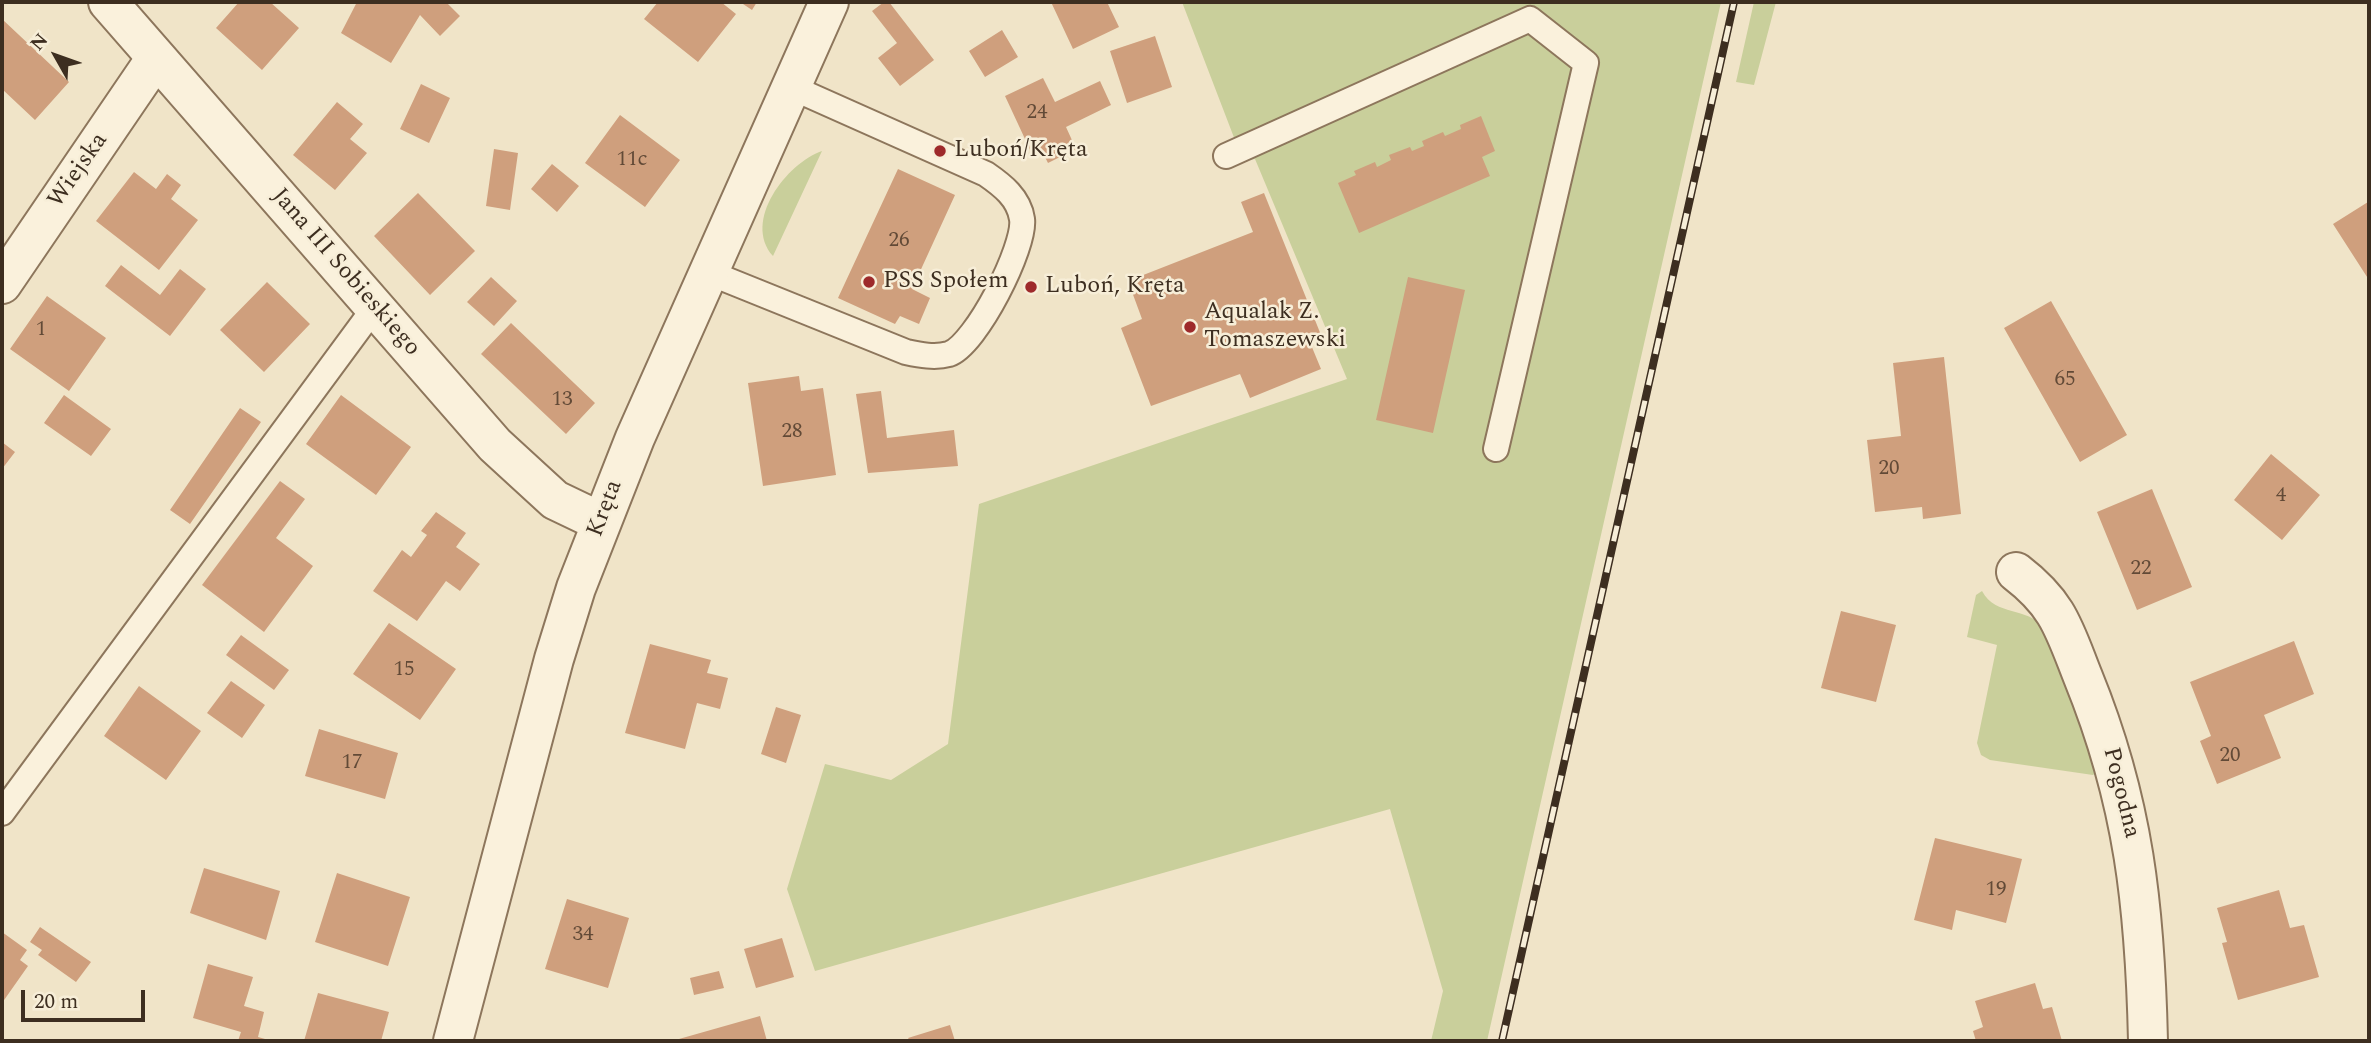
<!DOCTYPE html>
<meta charset="utf-8">
<style>
body{margin:0}
#map{position:relative;width:2371px;height:1043px;overflow:hidden;background:#f0e4c8;font-family:Spectral,serif}
canvas{display:block}
.frame{position:absolute;inset:0;border:4px solid #3d2e20;pointer-events:none}
.north{position:absolute;left:21px;top:21px;width:70px;height:70px;-webkit-text-stroke:5px #f7eed8;paint-order:stroke;rotate:310deg;font-size:19px;font-weight:700;line-height:28px;text-align:center;color:#3d2e20}
.north::after{content:'';display:block;margin:auto;width:24px;height:32px;background:#3d2e20;clip-path:polygon(50% 0,100% 100%,50% 72%,0 100%)}
.scale{position:absolute;left:21px;top:990px;width:124px;height:32px;box-sizing:border-box;border:4px solid #3d2e20;border-top:0;padding-left:9px;font-size:21px;line-height:24px;white-space:nowrap;color:#3d2e20;-webkit-text-stroke:5px #f7eed8;paint-order:stroke}
</style>
<div id="map">
<canvas width="2371" height="1043"></canvas>
<div class="frame"></div>
<div class="north">N</div>
<div class="scale">20 m</div>
</div>
<script>
const ctx = document.querySelector('canvas').getContext('2d');
ctx.lineJoin = 'round';
function paint(path, color) {
  ctx.fillStyle = color;
  ctx.fill(path, 'evenodd');
}
function stroke(path, color, width, dash) {
  ctx.strokeStyle = color;
  ctx.lineWidth = width;
  ctx.lineCap = dash ? 'butt' : 'round';
  ctx.setLineDash(dash || []);
  ctx.stroke(path);
}
function write(font, color, halo, rows, align = 'center') {
  ctx.font = font + ' Spectral,serif';
  ctx.lineWidth = 5;
  ctx.setLineDash([]);
  ctx.textBaseline = 'middle';
  ctx.strokeStyle = halo;
  ctx.fillStyle = color;
  for (const [text, x, y, turn = 0] of rows) {
    ctx.save();
    ctx.translate(x, y);
    ctx.rotate((+turn || 0) * Math.PI / 180);
    ctx.textAlign = isNaN(turn) ? turn : align;
    if (halo) ctx.strokeText(text, 0, 0);
    ctx.fillText(text, 0, 0);
    ctx.restore();
  }
}
paint(new Path2D(`
 M1182,2H1721L1487,1041H1431L1443,991L1390,809L815,971L787,889L825,764L891,780L948,744L979,504L1347,379L1255,159L1243,161Z
 M1754,2H1776L1754,85L1736,82Z
 M822,151L773,256C742,221 787,163 822,151Z
 M1982,591C1996,617 2027,606 2044,628L2099,770L2093,775L1990,760L1981,755L1977,743L1997,645L1967,637L1976,595Z`), '#c9cf9b');
paint(new Path2D(`
 M239,2H270L299,28L262,70L216,28Z
 M357,2H446L460,16L440,36L420,15L391,63L341,33Z
 M658,2H721L736,14L698,62L644,19Z
 M740,2H757L752,10Z
 M884,2H889L934,60L900,86L878,58L897,43L872,11Z
 M1051,2H1107L1119,27L1073,49Z
 M2,19L69,82L35,120L2,89Z
 M1002,30L1018,57L985,77L969,51Z
 M1155,36L1172,87L1127,103L1110,51Z
 M1043,78L1055,102L1100,81L1111,105L1066,127L1076,149L1048,163L1041,149L1032,154L1005,96Z
 M421,84L450,98L429,143L400,129Z
 M337,102L363,124L350,139L367,153L335,190L293,155Z
 M620,115L680,160L645,207L585,163Z
 M1481,116L1495,151L1482,157L1490,176L1359,233L1338,183L1356,175L1354,171L1375,162L1377,167L1391,160L1389,155L1410,147L1412,151L1424,146L1422,141L1443,132L1445,136L1461,129L1460,125Z
 M494,149L518,153L510,210L486,206Z
 M552,164L579,186L557,212L531,189Z
 M898,169L955,195L912,289L930,298L919,324L900,316L895,324L838,298Z
 M134,172L156,189L167,174L181,185L171,199L198,220L159,270L96,221Z
 M418,193L475,251L430,295L374,236Z
 M1264,193L1321,335L1309,340L1321,369L1250,398L1240,374L1151,406L1121,328L1142,319L1128,281L1253,232L1241,202Z
 M2368,202L2369,205V280L2333,224Z
 M121,265L160,295L180,269L206,289L170,336L105,286Z
 M491,277L517,301L494,326L467,302Z
 M1408,277L1465,290L1433,433L1376,420Z
 M267,282L310,324L264,372L220,330Z
 M47,296L106,338L69,391L10,349Z
 M2051,301L2127,435L2080,462L2004,328Z
 M511,323L595,403L566,434L481,354Z
 M1944,357L1961,514L1923,519L1922,507L1875,512L1867,440L1901,436L1893,363Z
 M799,376L801,391L823,388L836,475L763,486L748,383Z
 M881,391L887,438L954,430L958,466L868,473L856,394Z
 M64,395L111,429L91,456L44,423Z
 M341,395L411,447L376,495L306,444Z
 M240,408L261,422L190,524L170,510Z
 M2,442L15,452L2,469Z
 M2271,454L2320,495L2282,540L2234,500Z
 M280,481L305,499L276,538L313,566L264,632L202,585Z
 M2152,489L2192,587L2137,610L2097,512Z
 M436,512L466,533L456,547L480,564L460,591L446,581L417,621L373,591L402,550L411,557L427,535L421,531Z
 M1841,611L1896,625L1876,702L1821,688Z
 M389,623L456,669L420,720L353,674Z
 M241,635L289,670L274,690L226,655Z
 M2294,641L2314,694L2264,715L2281,758L2217,784L2200,741L2211,736L2190,682Z
 M650,644L711,660L707,673L728,678L720,709L697,703L685,749L625,733Z
 M231,681L265,705L242,738L207,713Z
 M139,686L201,731L166,780L104,736Z
 M776,707L801,715L786,763L761,754Z
 M319,729L398,753L385,799L305,776Z
 M1935,838L2022,859L2006,923L1956,910L1952,930L1914,920Z
 M204,868L280,891L266,940L190,913Z
 M337,873L410,897L388,966L315,942Z
 M2279,890L2290,928L2304,925L2319,977L2238,1000L2222,943L2227,942L2217,908Z
 M567,899L629,918L608,988L545,969Z
 M40,927L91,962L76,982L38,955L42,950L30,942Z
 M2,932L27,950L20,960L28,966L2,1003Z
 M782,938L794,977L756,988L744,949Z
 M208,964L253,977L244,1006L264,1012L258,1037L272,1041H238L241,1032L193,1018Z
 M719,971L724,988L694,995L690,978Z
 M2035,983L2043,1009L2052,1007L2062,1041H1976L1973,1031L1983,1027L1975,1001Z
 M318,993L389,1012L381,1041H304Z
 M760,1016L767,1041H680L679,1039Z
 M950,1025L955,1041H910L908,1038Z`), '#cf9f7d');
const service = new Path2D(`
 M1226,156L1530,19L1586,63L1496,449
 M710,273L906,352C920,355 935,358 949,354C976,345 1026,246 1022,219C1019,198 1002,185 986,174L793,88
 M2,813L375,307`);
const minor = new Path2D(`
 M2,284L156,58
 M2016,572C2059,605 2064,629 2083,677C2134,802 2145,908 2148,1041`);
const tertiary = new Path2D(`
 M108,2L495,445L555,500L601,522
 M453,1041L554,659L576,588L635,438L829,2`);
stroke(service, '#8d765c', 28);
stroke(minor, '#8d765c', 42);
stroke(tertiary, '#8d765c', 42);
stroke(service, '#faf1dc', 24);
stroke(minor, '#faf1dc', 38);
stroke(tertiary, '#faf1dc', 38);
const rail = new Path2D(`
 M1502,1041L1734,2`);
stroke(rail, '#3d2e20', 8);
stroke(rail, '#f7eed8', 5, [16]);
for (const [x, y, r, color] of [
 [940,151,7,"#9e2a2b"],
 [869,282,7,"#9e2a2b"],
 [1031,287,7,"#9e2a2b"],
 [1190,327,7,"#9e2a2b"]
]) {
  const dot = new Path2D();
  dot.arc(x, y, r, 0, 2 * Math.PI);
  ctx.fillStyle = color;
  ctx.fill(dot);
  stroke(dot, '#f7eed8', 2.5);
}
write('21px', '#624a37', null, [
 ["24",1037,114],
 ["11c",632,161],
 ["26",899,242],
 ["1",41,331],
 ["65",2065,381],
 ["13",562,401],
 ["28",792,433],
 ["20",1889,470],
 ["4",2281,497],
 ["22",2141,570],
 ["15",404,671],
 ["20",2230,757],
 ["17",352,764],
 ["19",1996,891],
 ["34",583,936]
]);
write('24px', '#3d2e20', '#f7eed8', [
 ["Luboń/Kręta",954,151],
 ["PSS Społem",883,282],
 ["Luboń, Kręta",1045,287],
 ["Aqualak Z.",1204,313],
 ["Tomaszewski",1204,341]
], 'left');
write('24px', '#3d2e20', '#f7eed8', [
 ["Wiejska",79,171,-55],
 ["Jana III Sobieskiego",345,273,49],
 ["Kręta",606,509,-69],
 ["Pogodna",2120,793,76]
]);
</script>
